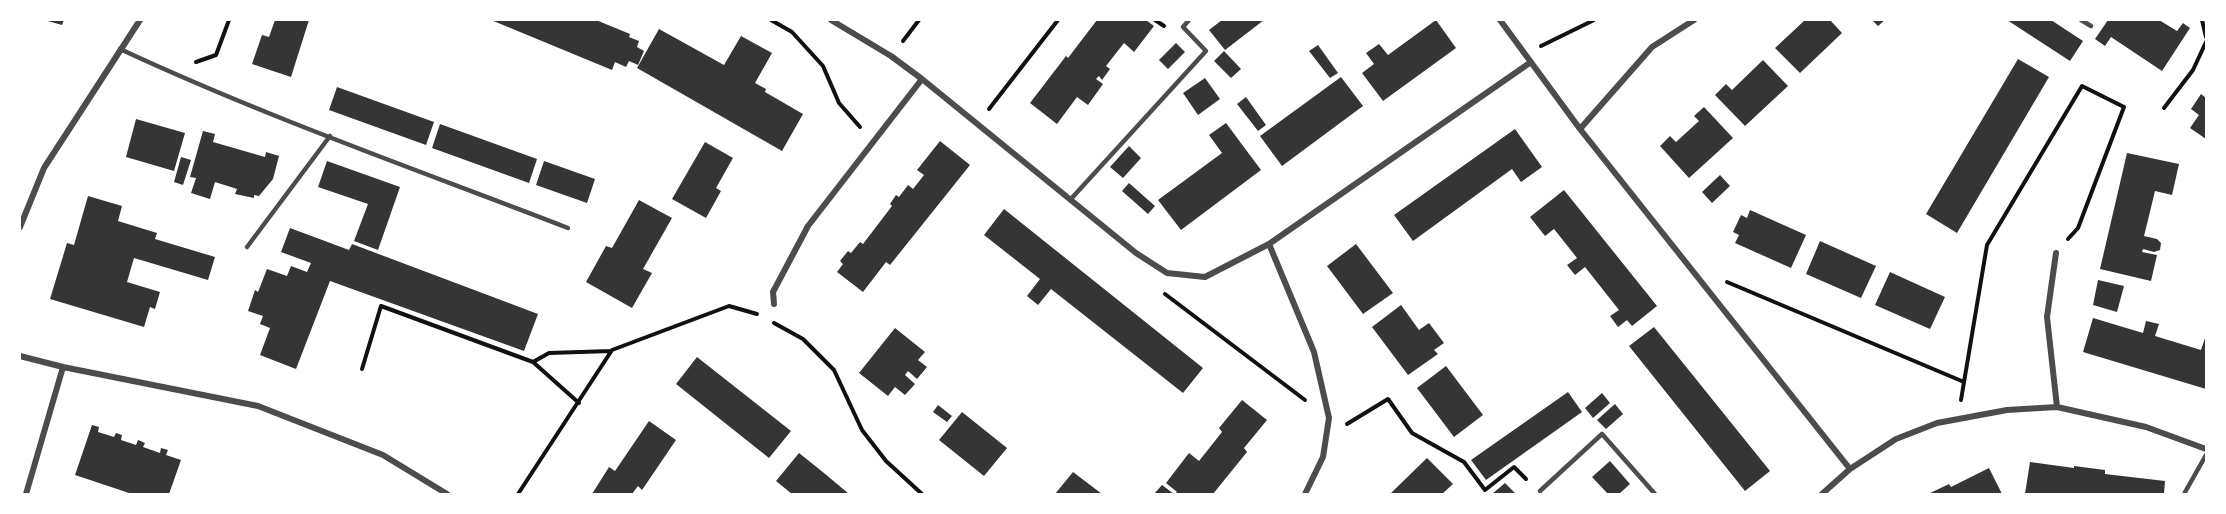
<!DOCTYPE html>
<style>
body{margin:0}
#map{position:relative;width:2226px;height:514px;overflow:hidden;background:#fff;font-family:"Nunito Sans",sans-serif}
canvas{display:block}
.frame{position:absolute;inset:0;border:21px solid #fff;pointer-events:none}
</style>
<div id="map">
<canvas width="2226" height="514"></canvas>
<div class="frame"></div>
</div>
<script>
const ctx = document.querySelector('canvas').getContext('2d');
ctx.lineJoin = 'round';
function paint(path, color) {
  ctx.fillStyle = color;
  ctx.fill(path, 'evenodd');
}
function stroke(path, color, width, dash) {
  ctx.strokeStyle = color;
  ctx.lineWidth = width;
  ctx.lineCap = dash ? 'butt' : 'round';
  ctx.setLineDash(dash || []);
  ctx.stroke(path);
}
paint(new Path2D(`
 M44,20H64L62,25Z
 M275,20H309L291,77L252,64L262,35L269,37Z
 M491,20H596L630,34L629,37L639,41L637,47L644,51L638,65L629,61L626,67L615,62L612,70Z
 M1097,20H1146L1154,26L1134,52L1124,43L1106,66L1110,69L1102,80L1099,76L1096,79L1103,84L1088,105L1077,97L1057,124L1030,103L1066,56L1068,58Z
 M1222,20H1264L1225,50L1209,30Z
 M1436,20L1456,48L1383,101L1362,73L1374,64L1366,53L1379,44L1388,55Z
 M1805,20H1830L1842,33L1800,73L1775,48Z
 M1872,20H1885L1878,26Z
 M2007,20H2051L2083,41L2070,61Z
 M2108,20H2159L2177,31L2183,23L2190,28L2162,71L2111,37L2105,46L2095,39Z
 M659,29L724,65L741,36L772,53L755,83L766,89L765,92L803,114L782,151L637,68Z
 M1176,43L1185,52L1168,69L1159,60Z
 M1318,45L1338,73L1330,78L1309,51Z
 M1224,51L1241,69L1231,78L1214,61Z
 M2018,59L2049,77L1957,233L1926,214Z
 M1763,60L1788,86L1745,126L1715,95L1726,84L1732,90Z
 M1341,77L1363,106L1282,166L1260,136Z
 M1205,78L1220,99L1198,115L1183,93Z
 M337,87L434,122L426,145L329,110Z
 M2201,94L2206,98V139L2190,128L2199,115L2191,109Z
 M1246,97L1266,125L1258,131L1237,104Z
 M1704,107L1733,138L1689,178L1660,146L1670,136L1676,142L1699,121L1694,116Z
 M136,119L185,133L174,171L126,157Z
 M1226,123L1261,170L1181,230L1158,200L1222,153L1209,135Z
 M440,124L537,159L529,183L432,148Z
 M1515,129L1542,167L1521,182L1512,169L1413,241L1394,215Z
 M203,131L215,134L213,142L265,157L266,152L279,156L273,179L259,196L254,195V198L235,194L237,189L215,182L210,199L191,193L196,178L190,177Z
 M940,141L970,165L890,265L886,262L863,292L837,272L843,264L840,261L848,251L851,253L860,242L863,244L892,206L890,204L896,195L899,197L908,185L913,189L924,175L917,170Z
 M705,142L733,158L716,188L721,191L706,218L672,199Z
 M1129,146L1141,158L1123,178L1110,167Z
 M2127,153L2179,164L2172,195L2155,191L2148,220L2144,236L2157,239L2161,243L2160,250L2154,252L2143,249L2142,252L2157,255L2151,281L2100,269Z
 M181,157L191,160L183,185L174,182Z
 M327,161L400,187L378,250L354,241L368,204L318,187Z
 M544,161L595,179L587,203L536,185Z
 M1720,175L1730,186L1712,203L1702,192Z
 M1129,183L1155,206L1148,214L1122,191Z
 M1564,190L1657,306L1632,326L1627,320L1618,327L1610,316L1619,310L1585,267L1575,275L1567,265L1577,258L1562,239L1554,229L1545,236L1530,217Z
 M88,196L122,206L118,221L157,233L155,239L215,257L208,280L134,258L127,282L160,292L155,309L150,307L144,327L50,299L67,243L74,245Z
 M639,200L672,218L643,269L652,273L632,308L586,282L606,246L612,248Z
 M1004,209L1203,368L1183,393L1051,289L1038,305L1027,296L1040,279L984,235Z
 M1750,210L1806,235L1791,268L1735,243L1739,235L1733,232L1741,215L1747,218Z
 M290,228L349,250L352,244L538,314L524,351L330,281L296,369L260,355L270,328L260,324L263,316L248,311L255,290L258,292L267,269L287,276L291,266L307,272L311,263L281,252Z
 M1820,241L1876,266L1861,298L1806,274Z
 M1356,244L1393,293L1363,314L1327,266Z
 M1890,272L1945,297L1930,329L1875,305Z
 M2098,280L2124,286L2117,312L2093,305Z
 M1401,305L1419,330L1429,323L1444,343L1434,350L1438,354L1408,375L1372,327Z
 M2093,318L2143,333L2146,321L2159,324L2155,336L2201,350L2205,338H2206V389L2083,352Z
 M1654,327L1770,471L1745,491L1629,346Z
 M895,328L925,352L918,360L927,367L917,379L908,371L905,375L915,384L905,395L895,387L888,396L859,373Z
 M697,357L791,431L769,458L676,384Z
 M1446,366L1483,415L1454,437L1417,388Z
 M1568,392L1582,412L1486,480L1471,460Z
 M1602,393L1610,403L1593,418L1585,408Z
 M1242,400L1267,420L1244,448L1247,452L1213,494H1175L1177,492L1166,483L1189,453L1199,461L1222,432L1219,428Z
 M1615,404L1623,414L1606,429L1597,420Z
 M938,405L952,416L947,422L933,412Z
 M962,412L1007,448L984,476L939,440Z
 M649,421L676,440L642,490L638,486L632,494H592L609,467L615,471Z
 M92,425L99,427L98,432L114,437L116,433L122,435L121,440L136,445L138,440L145,443L143,447L160,453L161,448L168,450L166,455L181,460L169,494H132L75,475Z
 M799,453L824,473L849,494H792L776,481Z
 M1427,458L1453,484L1442,494H1390Z
 M1610,461L1630,484L1619,494H1608L1592,477Z
 M2030,462L2074,468V466L2105,470V474L2165,481L2164,494H2025Z
 M1989,468L2002,494H1928L1949,484L1951,487Z
 M1073,472L1102,494H1055Z
 M1505,483L1516,494H1492Z
 M1162,485L1174,494H1154Z`), '#353535');
stroke(new Path2D(`
 M771,20L792,32L823,66L839,103L860,127
 M1155,20L1164,26
 M2202,20L2206,37
 M903,41L919,20
 M1541,46L1594,20
 M196,62L216,55L229,20
 M2164,108L2193,70L2206,42
 M989,109L1058,20
 M1727,282L1964,382
 M1165,294L1305,400
 M774,323L803,339L834,370L862,430L886,461L922,494
 M533,362L579,403
 M362,369L381,306L533,362L549,353L611,351
 M1961,400L1987,245L2082,86L2124,107L2078,228L2068,239
 M1347,424L1388,399L1412,433L1464,462L1485,490L1514,467L1526,479
 M518,494L612,350L729,306L757,314`), '#111', 4);
stroke(new Path2D(`
 M2081,20L2091,26
 M120,49C266,117 418,170 568,228
 M1070,200L1206,51L1183,27L1189,20
 M247,247L330,136
 M1540,491L1602,434L1655,494
 M2184,494L2206,455`), '#4c4c4c', 4.5);
stroke(new Path2D(`
 M831,20L891,56L922,79L1136,253L1167,273L1205,277L1269,244L1531,62
 M1500,20L1580,129L1850,469
 M1580,129L1652,47L1694,20
 M20,227L44,168L140,20
 M1269,244L1314,352L1329,418L1323,457L1305,494
 M2056,253L2047,317L2057,407
 M774,304L773,292L808,226L922,79
 M20,356L63,367L258,406L383,455L447,494
 M26,494L63,367
 M1822,494L1850,469L1896,439L1937,423L2007,410L2057,407L2146,427L2206,449`), '#4c4c4c', 6);
</script>
